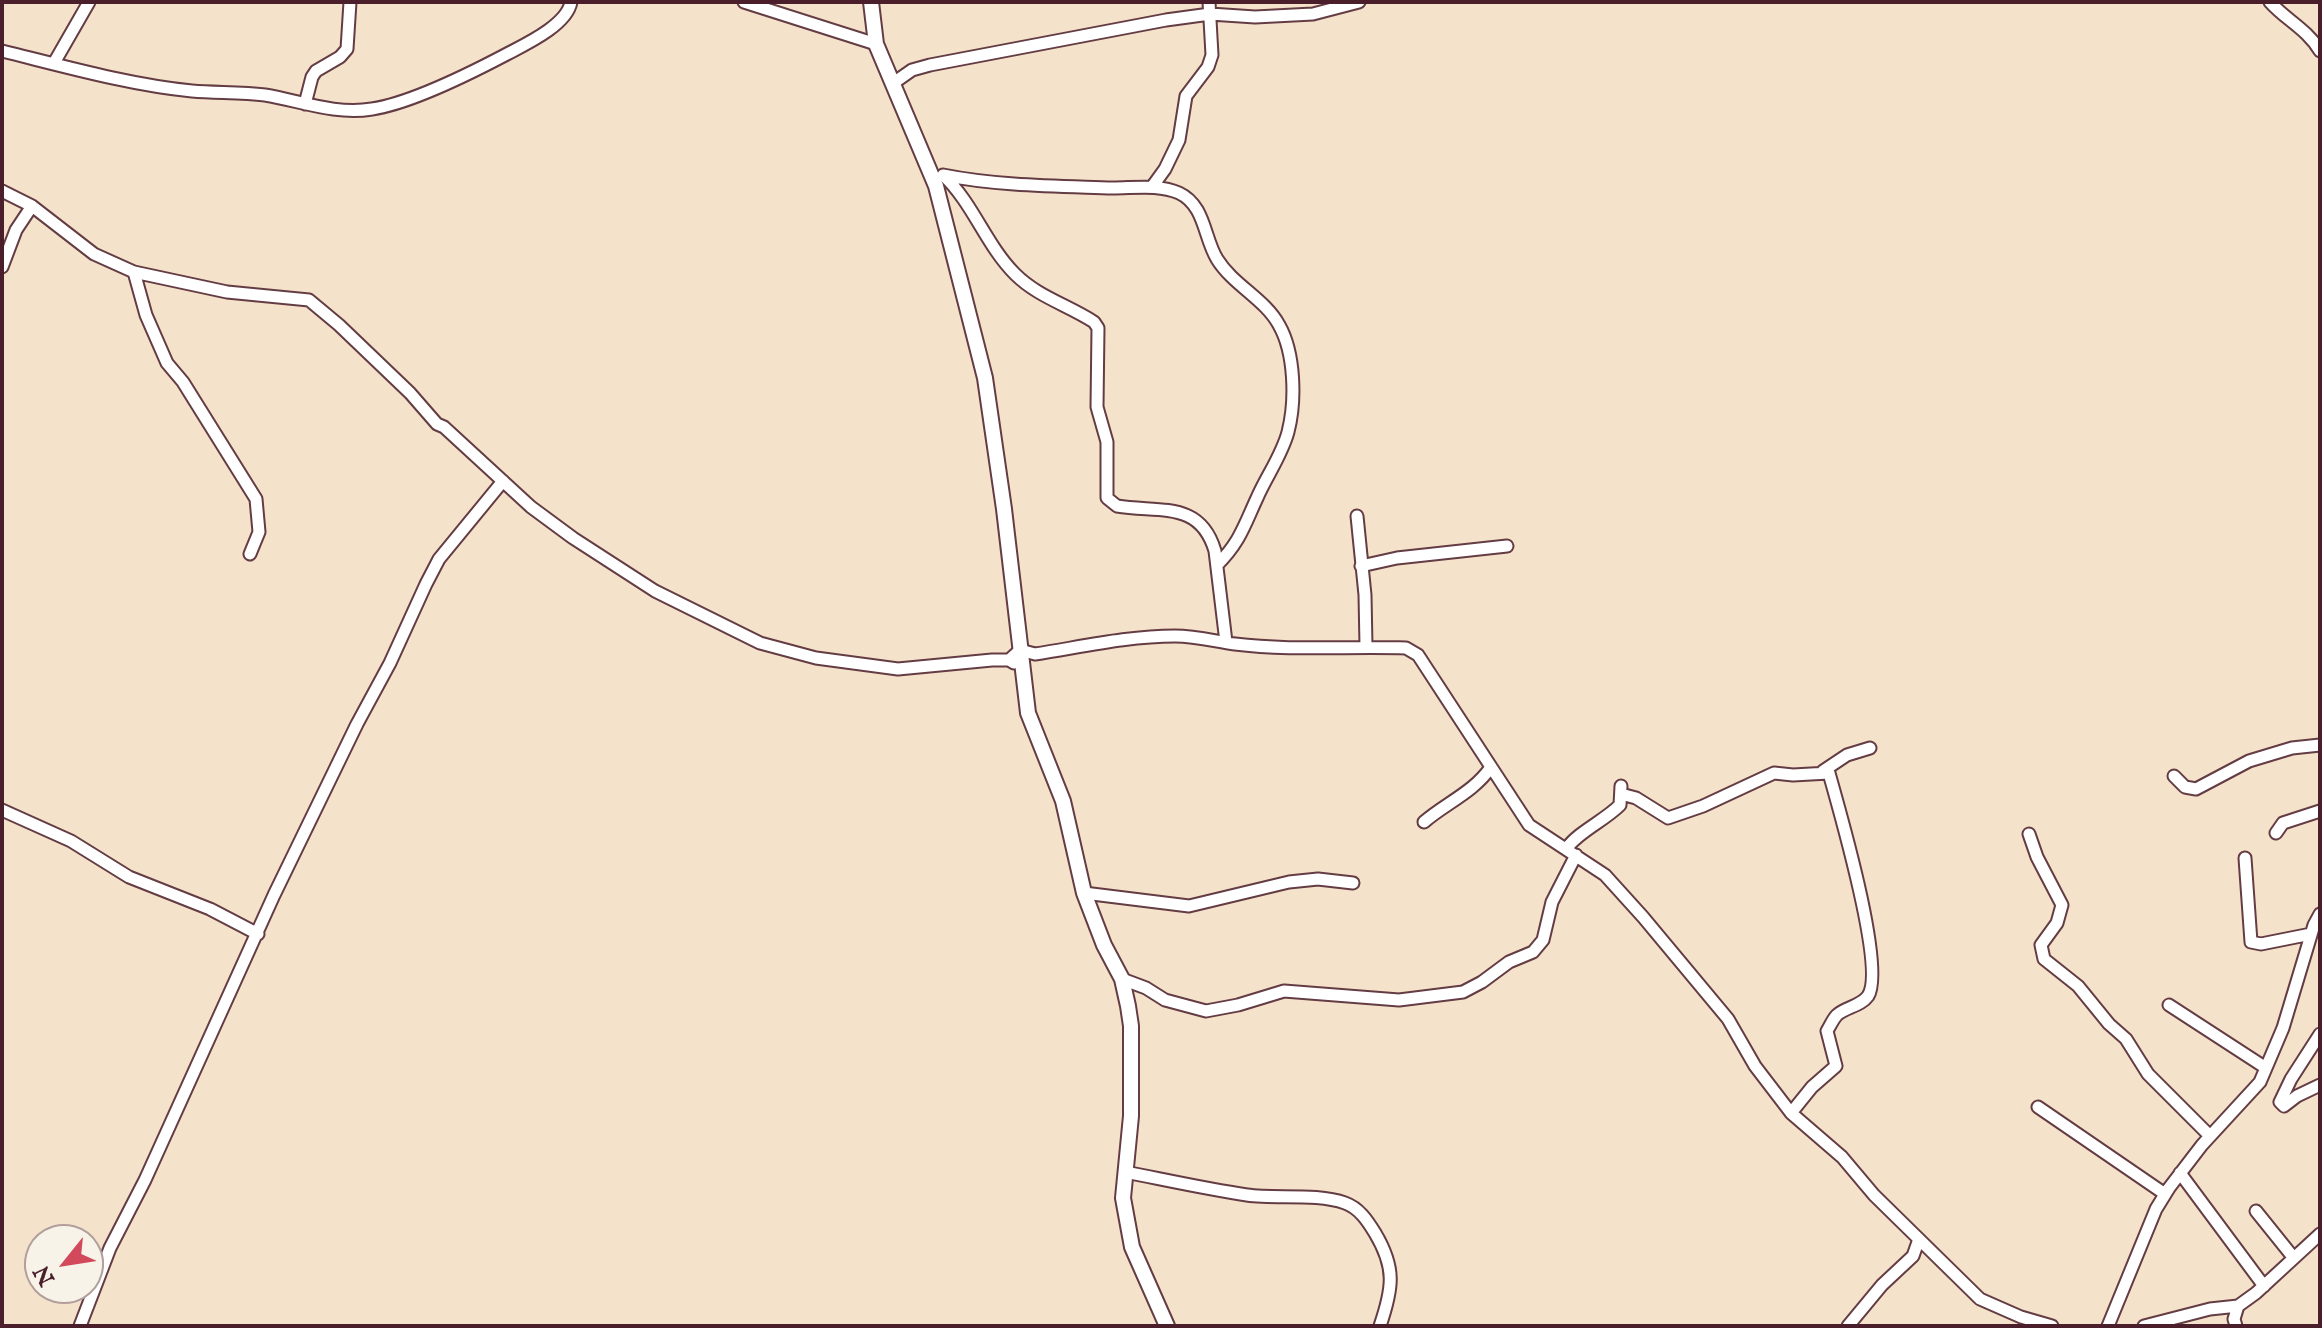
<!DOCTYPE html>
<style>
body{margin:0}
#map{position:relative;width:2322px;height:1328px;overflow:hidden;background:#f5e2cb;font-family:"IM FELL English",serif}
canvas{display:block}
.frame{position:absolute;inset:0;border:4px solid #4a1f2b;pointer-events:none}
.north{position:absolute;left:24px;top:1224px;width:80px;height:80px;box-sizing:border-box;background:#f7f3e8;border:2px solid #b29e9c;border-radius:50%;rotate:240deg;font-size:22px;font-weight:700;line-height:32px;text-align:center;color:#4a1f2b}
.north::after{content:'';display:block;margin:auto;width:28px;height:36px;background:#d1495b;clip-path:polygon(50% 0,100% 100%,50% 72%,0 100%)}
</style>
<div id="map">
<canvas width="2322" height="1328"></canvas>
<div class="frame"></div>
<div class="north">N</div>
</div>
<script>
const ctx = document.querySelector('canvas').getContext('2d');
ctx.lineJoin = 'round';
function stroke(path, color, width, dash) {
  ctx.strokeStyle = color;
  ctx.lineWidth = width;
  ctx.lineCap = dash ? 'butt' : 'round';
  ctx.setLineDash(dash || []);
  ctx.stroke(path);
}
const minor = new Path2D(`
 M744,2L876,44
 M2270,2C2286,20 2307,29 2320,51
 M2,51C63,66 130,85 192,91C216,93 241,92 265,95C301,101 335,115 372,109C412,103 471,73 507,54C526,44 567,25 571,2
 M54,63L89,2
 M892,84L912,70L930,65L1166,20L1210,14L1255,17L1313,14L1359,2
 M305,104L312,77L316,71L340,57L347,49L350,2
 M943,175C998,186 1057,186 1113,188C1134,188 1159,184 1179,193C1205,205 1204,238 1217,259C1233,285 1265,299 1279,325C1295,353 1296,401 1288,432C1282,455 1266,477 1257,498C1244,526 1240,542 1217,565
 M943,175C973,203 986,245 1015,274C1038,297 1068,305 1094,322L1098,328L1097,407L1107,442V498L1117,506C1159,513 1200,500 1215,551L1226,642
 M1152,187L1165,169L1179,140L1186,96L1208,67L1212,55L1209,2
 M2,191L32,206L94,254L134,272L227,292L309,300L339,325L410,393L437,424L444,427L531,507L573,538L655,591L760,643L816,658L898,669L992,660H1009L1014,663
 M2,267L16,230L32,206
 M134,272L146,315L167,363L183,382L256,499L259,532L250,554
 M1357,516L1365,595L1366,646
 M1361,566L1397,558L1507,546
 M1009,660L1020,650L1035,654C1081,647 1128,636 1175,636C1196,636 1214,641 1235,644C1291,651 1350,646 1406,648L1418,655L1529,825L1605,875L1643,917L1728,1019L1755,1066L1791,1113L1842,1157L1874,1195L1980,1299L2021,1317L2052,1326
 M1823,771L1847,755L1870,748
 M2174,776L2185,787L2196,789L2249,761L2292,748L2320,745
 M1621,794L1636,798L1668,818L1703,806L1774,773L1793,775L1829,773C1839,809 1886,969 1868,996C1861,1006 1846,1007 1837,1015C1833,1019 1830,1026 1827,1031L1836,1066L1812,1087L1791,1113
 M2,810L71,841L129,877L210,909L258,934
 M1424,822C1446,803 1474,792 1491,767
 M2276,833L2283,823L2320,811
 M2029,834L2037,857L2062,905L2057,923L2041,945L2044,959L2078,986L2109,1024L2126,1039L2148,1074L2210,1136
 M1567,848C1578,832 1604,821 1620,805L1621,786
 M2245,858L2251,942L2261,944L2311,934
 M1084,893L1189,906L1289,882L1318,879L1353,883
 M1122,979L1146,988L1165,1000L1206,1011L1238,1005L1284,991L1399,1000L1463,992L1482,982L1509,962L1533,952L1543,940L1552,902L1576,855
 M2169,1005L2266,1068
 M2320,1034L2291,1079L2280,1102L2284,1106L2297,1096L2320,1085
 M2038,1107L2165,1194
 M1125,1172C1166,1180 1206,1189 1247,1195C1276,1199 1317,1193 1345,1203C1359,1208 1367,1220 1375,1233C1396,1268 1393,1288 1380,1326
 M2180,1173L2264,1286
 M2256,1211L2293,1257
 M80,1326L110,1248L145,1180L274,895L357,724L390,663L426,584L439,559L503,481
 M1848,1326L1882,1285L1913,1256L1919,1239
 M2108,1326L2156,1209L2169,1188L2202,1145L2260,1082L2283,1028L2314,925L2320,914
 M2144,1326L2210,1309L2238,1306L2256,1293L2320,1234
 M2236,1326L2234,1319L2238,1306`);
const tertiary = new Path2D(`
 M871,2L876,44L936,186L985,378L1004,509L1028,713L1063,801L1084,893L1104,945L1122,979L1128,1006L1131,1026V1116L1123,1198L1132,1247L1167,1326`);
stroke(minor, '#643c43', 15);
stroke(tertiary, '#643c43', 18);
stroke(minor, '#fff', 11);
stroke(tertiary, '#fff', 14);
</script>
